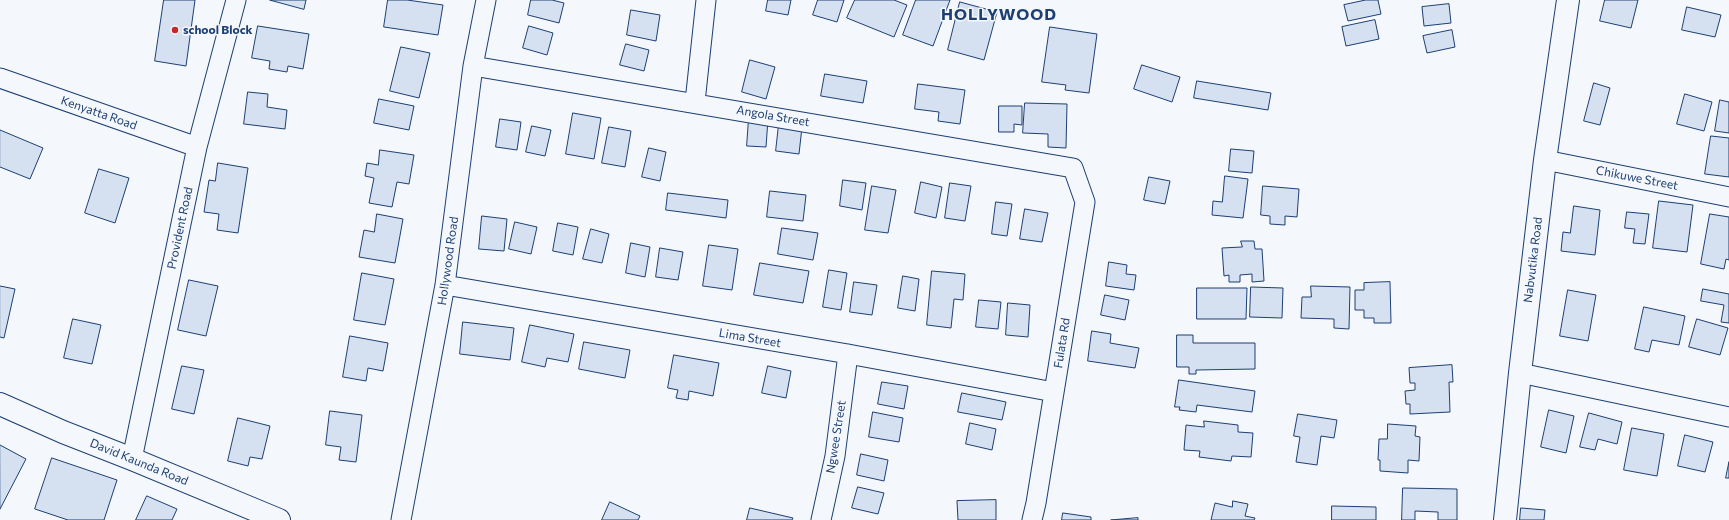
<!DOCTYPE html>
<style>
body{margin:0}
canvas{display:block;background:#f4f7fb}
</style>
<canvas width="1729" height="520"></canvas>
<script>
const ctx = document.querySelector('canvas').getContext('2d');
ctx.lineJoin = 'round';
function paint(path, color) {
  ctx.fillStyle = color;
  ctx.fill(path, 'evenodd');
}
function stroke(path, color, width, dash) {
  ctx.strokeStyle = color;
  ctx.lineWidth = width;
  ctx.lineCap = dash ? 'butt' : 'round';
  ctx.setLineDash(dash || []);
  ctx.stroke(path);
}
function write(font, color, halo, rows, align = 'center') {
  ctx.font = font + ' Commissioner,sans-serif';
  ctx.lineWidth = 3;
  ctx.setLineDash([]);
  ctx.textBaseline = 'middle';
  ctx.strokeStyle = halo;
  ctx.fillStyle = color;
  for (const [text, x, y, turn = 0] of rows) {
    ctx.save();
    ctx.translate(x, y);
    ctx.rotate((+turn || 0) * Math.PI / 180);
    ctx.textAlign = isNaN(turn) ? turn : align;
    if (halo) ctx.strokeText(text, 0, 0);
    ctx.fillText(text, 0, 0);
    ctx.restore();
  }
}
const building = new Path2D(`
 M164,0H195L186,66L155,61Z
 M270,0H306L304,9Z
 M388,0H407L443,5L438,35L384,27Z
 M531,0H552L564,3L559,23L528,15Z
 M768,0H791L788,15L766,11Z
 M818,0H844L837,22L813,15Z
 M855,0H894L907,5L894,37L847,18Z
 M916,0H950L933,46L903,35Z
 M1366,0H1378L1381,14L1348,21L1344,5Z
 M1605,0H1638L1631,28L1600,21Z
 M960,2L997,12L984,60L948,50Z
 M1449,4L1451,23L1424,26L1422,7Z
 M1687,7L1721,15L1715,37L1682,30Z
 M631,10L660,15L656,41L627,35Z
 M1375,20L1379,39L1346,46L1342,27Z
 M258,26L309,34L303,69L288,66L287,72L269,69L270,61L252,58Z
 M529,26L553,33L547,55L523,48Z
 M1050,27L1097,34L1089,93L1065,90L1066,85L1042,82Z
 M1452,30L1455,47L1427,53L1423,36Z
 M626,44L649,50L644,71L620,65Z
 M401,47L430,53L419,98L390,91Z
 M750,60L775,67L766,99L742,92Z
 M1142,65L1180,77L1172,102L1134,89Z
 M825,74L867,81L863,103L821,96Z
 M1197,81L1271,93L1268,110L1194,98Z
 M1594,83L1610,88L1600,125L1584,121Z
 M918,84L965,90L960,124L938,121L939,112L915,109Z
 M248,92L268,94L267,107L287,110L285,129L244,124Z
 M1685,94L1712,102L1704,131L1677,124Z
 M379,99L414,106L409,130L374,123Z
 M1720,100L1729,102V133L1715,131Z
 M1025,103L1067,104L1066,148L1048,147V134L1023,133Z
 M999,106H1022V125L1014,124V132H999Z
 M573,113L601,118L594,159L566,154Z
 M749,118L768,119L766,147L747,146Z
 M500,119L521,122L517,150L496,147Z
 M779,124L802,127L799,154L776,151Z
 M532,126L551,130L545,156L526,152Z
 M609,127L631,131L625,167L602,163Z
 M0,130L43,148L30,179L0,167Z
 M1711,136L1729,138V177L1705,174Z
 M649,148L666,152L660,181L642,177Z
 M1231,149L1254,151L1252,173L1229,171Z
 M380,150L414,155L409,184L397,182L392,207L369,203L374,178L365,176L367,163L378,165Z
 M218,163L248,168L238,233L217,230L219,214L204,212L209,180L215,181Z
 M99,169L129,178L115,223L85,213Z
 M1225,176L1248,179L1243,218L1212,215L1213,201L1222,202Z
 M1149,177L1170,181L1165,204L1144,200Z
 M843,180L866,183L862,210L840,206Z
 M921,182L942,187L936,218L915,213Z
 M950,183L971,186L965,221L945,218Z
 M872,186L896,190L888,233L865,230Z
 M1263,186L1299,189L1297,217L1285,216V225L1270,224V216L1261,215Z
 M770,191L806,195L803,221L767,217Z
 M668,193L728,200L726,218L666,210Z
 M1659,201L1693,205L1687,252L1653,248Z
 M996,202L1012,204L1007,236L992,234Z
 M1574,206L1600,210L1595,255L1561,251L1563,232L1570,233Z
 M1025,209L1048,213L1042,242L1020,239Z
 M1627,212L1649,214L1645,244L1633,243L1635,229L1625,228Z
 M377,214L403,219L395,263L359,257L364,230L374,232Z
 M1710,214L1729,217V260L1726,259L1724,269L1701,264Z
 M482,216L507,219L504,251L479,249Z
 M515,222L537,227L531,254L509,249Z
 M558,223L578,227L573,255L553,251Z
 M782,228L818,233L813,260L778,254Z
 M591,229L609,234L602,263L583,259Z
 M1241,241H1254L1255,249H1262L1264,281L1252,282V274L1240,275V282H1229V275L1224,276L1222,248L1242,247Z
 M631,243L650,247L645,277L626,273Z
 M709,245L738,249L732,290L703,286Z
 M660,248L683,252L678,280L656,277Z
 M1109,262L1127,265L1126,274L1136,275L1134,290L1106,286Z
 M760,263L809,271L803,303L754,295Z
 M829,270L847,273L841,310L823,307Z
 M932,271L965,274L963,300L954,299L951,328L927,325Z
 M362,273L394,279L385,325L354,320Z
 M903,276L919,279L915,311L898,308Z
 M189,280L218,286L206,336L178,330Z
 M854,282L877,285L872,315L850,312Z
 M1390,282L1391,323H1374V318H1364V310H1355V290H1364V283Z
 M0,286L15,289L4,338L0,337Z
 M1311,286L1350,287L1349,329L1334,328V319L1301,318L1302,297H1311Z
 M1251,287L1283,288L1282,318L1250,317Z
 M1197,288H1247L1246,319H1197Z
 M1703,289L1729,294V323L1721,322L1724,305L1701,301Z
 M1568,290L1596,295L1588,341L1560,336Z
 M1105,295L1129,300L1125,320L1101,315Z
 M979,300L1001,302L998,329L976,327Z
 M1008,303L1030,305L1028,337L1006,335Z
 M1644,307L1685,316L1679,345L1652,340L1649,352L1635,349Z
 M73,319L101,325L92,364L64,358Z
 M1697,319L1728,328L1720,355L1689,347Z
 M463,322L514,328L510,360L460,354Z
 M530,325L574,334L568,362L547,358L545,367L522,362Z
 M1092,331L1111,334L1110,343L1139,348L1135,368L1088,361Z
 M1177,335H1193V343H1255V369L1196,370V374H1189V367H1177Z
 M350,336L388,343L383,371L368,368L366,381L343,377Z
 M584,342L630,350L625,378L579,369Z
 M674,355L719,363L713,396L689,391L688,400L676,398L678,390L668,388Z
 M1452,365L1453,382H1449L1450,412L1410,414V404H1406L1405,391L1415,390V383H1410L1409,368Z
 M182,366L204,370L194,414L172,409Z
 M768,366L791,371L786,398L762,393Z
 M1179,380L1255,391L1252,412L1197,405L1196,412L1179,410L1180,407H1175Z
 M882,382L908,386L904,409L878,404Z
 M962,393L1006,402L1002,420L958,412Z
 M1549,410L1574,416L1566,453L1541,447Z
 M330,411L362,415L356,462L339,460L341,447L326,445Z
 M873,412L903,418L899,442L869,437Z
 M1589,413L1622,422L1617,444L1598,439L1595,450L1580,447Z
 M1298,414L1337,420L1334,438L1321,436L1317,465L1296,462L1300,437L1294,436Z
 M238,418L270,426L262,459L250,457L248,466L228,461Z
 M1204,421L1238,425V432L1253,433L1251,457L1232,456L1231,461L1199,457L1200,451L1184,450L1186,425L1204,427Z
 M970,423L996,429L992,450L966,444Z
 M1388,424L1416,426L1415,436L1420,437L1419,461L1408,460V473L1380,471V460H1378L1379,439H1387Z
 M1632,428L1664,434L1657,476L1624,470Z
 M1685,435L1713,442L1705,472L1678,466Z
 M0,445L26,459L0,509Z
 M861,454L888,460L884,481L857,475Z
 M52,458L117,480L104,520H68L35,509Z
 M1729,462V478H1726Z
 M858,487L884,493L878,514L852,508Z
 M1403,488L1457,489V520H1438V512L1415,511V520H1402Z
 M147,496L177,509L172,520H136Z
 M996,500V520H958L957,501Z
 M1233,501L1248,504L1245,516L1255,518L1254,520H1211L1215,503L1232,507Z
 M610,502L640,516L638,520H602Z
 M1332,506L1376,507V520H1332Z
 M750,508L793,518L792,520H747Z
 M1521,508L1545,510L1544,520H1520Z
 M1063,513L1091,517V520H1062Z
 M1138,518V520H1111Z`);
paint(building, '#d5e0f0');
stroke(building, '#1d3f73', 1);
const minor = new Path2D(`
 M473,66L1073,168L1085,202L1036,503L1032,520
 M0,78L197,147
 M695,102L706,0
 M1545,160L1729,197
 M445,285L848,354L1054,392
 M1520,373L1729,417
 M132,459L197,147L236,0
 M401,520L445,285L473,66L486,0
 M821,520L835,456L848,354`);
const tertiary = new Path2D(`
 M0,404L63,432L132,459L279,520
 M1505,520L1520,373L1545,160L1568,0`);
stroke(minor, '#1d3f73', 21);
stroke(tertiary, '#1d3f73', 24);
stroke(minor, '#f4f7fb', 19);
stroke(tertiary, '#f4f7fb', 22);
for (const [x, y, r, color] of [
 [175,30,4,"#c62828"]
]) {
  const dot = new Path2D();
  dot.arc(x, y, r, 0, 2 * Math.PI);
  ctx.fillStyle = color;
  ctx.fill(dot);
  stroke(dot, '#f4f7fb', 1.5);
}
write('bold 12px', '#1d3f73', '#f4f7fb', [
 ["school Block",183,30]
], 'left');
write('12px', '#1d3f73', '#f4f7fb', [
 ["Kenyatta Road",99,113,19],
 ["Angola Street",773,116,10],
 ["Chikuwe Street",1637,178,11],
 ["Provident Road",180,228,-78],
 ["Nabvutika Road",1533,260,-83],
 ["Hollywood Road",448,261,-82],
 ["Lima Street",750,338,10],
 ["Fulata Rd",1062,343,-81],
 ["Ngwee Street",836,437,-81],
 ["David Kaunda Road",139,462,22]
]);
ctx.letterSpacing = '1px';
write('bold 16px', '#1d3f73', '#f4f7fb', [
 ["HOLLYWOOD",999,15]
]);
ctx.letterSpacing = '0px';
</script>
